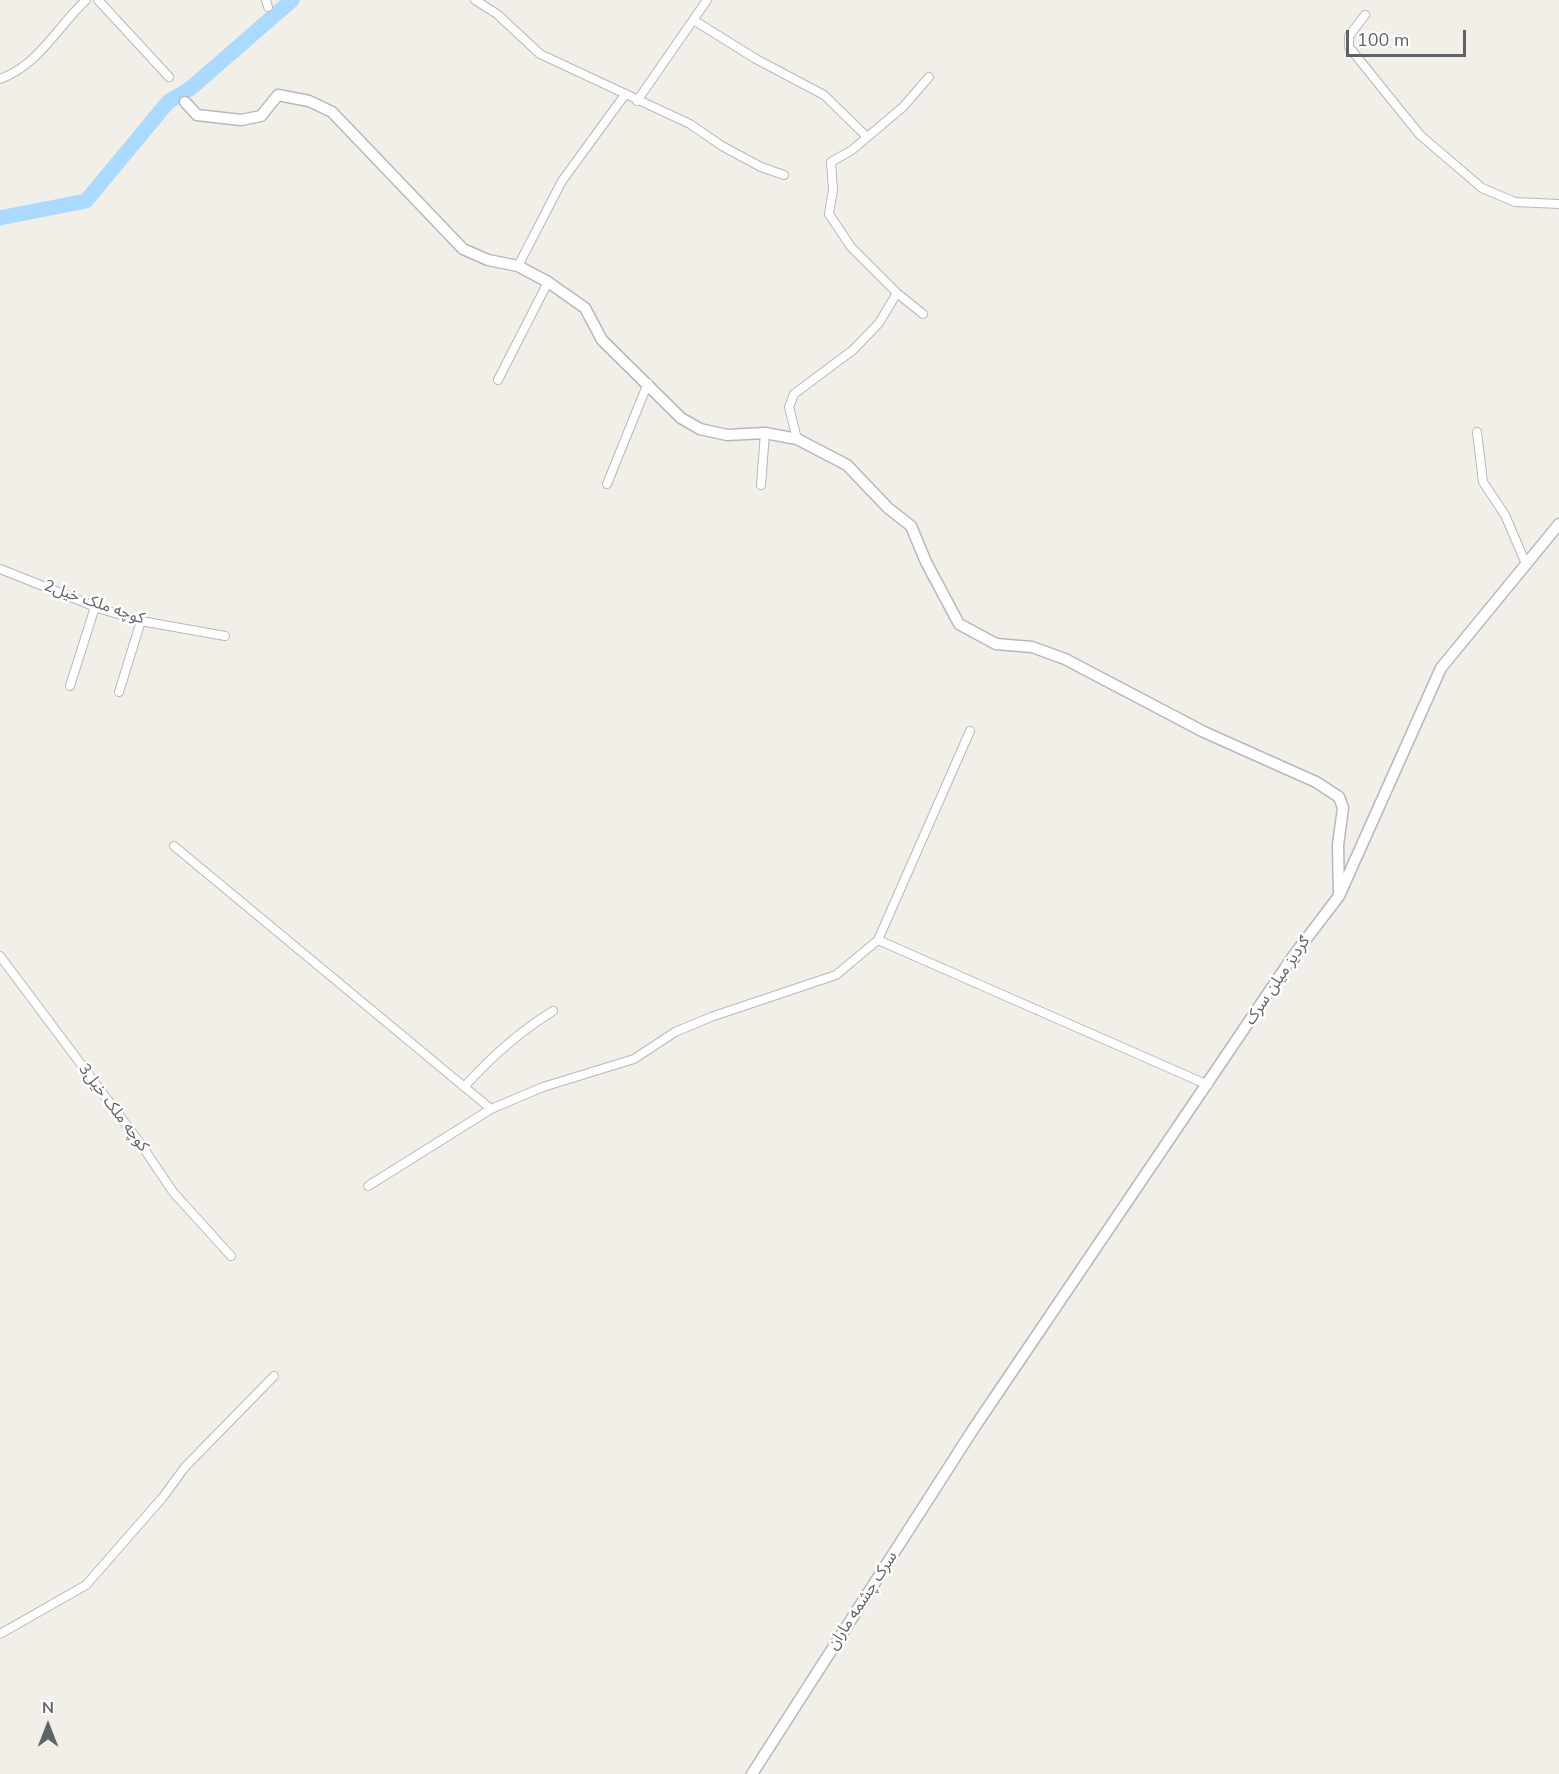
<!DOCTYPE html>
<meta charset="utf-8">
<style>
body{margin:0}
#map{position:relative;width:1559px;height:1774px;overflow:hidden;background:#f1efe8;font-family:"Nunito Sans",sans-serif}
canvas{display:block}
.north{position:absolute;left:18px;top:1696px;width:60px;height:60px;-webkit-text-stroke:4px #fff;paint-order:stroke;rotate:0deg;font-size:16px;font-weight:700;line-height:24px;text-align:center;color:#5f6368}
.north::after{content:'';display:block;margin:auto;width:21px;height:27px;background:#5f6368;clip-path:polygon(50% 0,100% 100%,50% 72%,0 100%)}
.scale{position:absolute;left:1346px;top:30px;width:120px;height:27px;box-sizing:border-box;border:3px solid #5f6368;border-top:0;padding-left:8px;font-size:18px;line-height:21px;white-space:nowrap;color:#5f6368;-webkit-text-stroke:4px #fff;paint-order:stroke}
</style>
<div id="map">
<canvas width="1559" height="1774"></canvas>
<div class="north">N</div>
<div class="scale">100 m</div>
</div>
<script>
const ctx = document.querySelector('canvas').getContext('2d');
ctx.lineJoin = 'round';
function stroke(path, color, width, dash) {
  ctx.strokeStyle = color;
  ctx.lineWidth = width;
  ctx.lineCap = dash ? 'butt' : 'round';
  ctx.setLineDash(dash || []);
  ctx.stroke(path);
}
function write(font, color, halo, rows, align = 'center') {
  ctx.font = font + ' "Nunito Sans","Noto Sans Arabic",sans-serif';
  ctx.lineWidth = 5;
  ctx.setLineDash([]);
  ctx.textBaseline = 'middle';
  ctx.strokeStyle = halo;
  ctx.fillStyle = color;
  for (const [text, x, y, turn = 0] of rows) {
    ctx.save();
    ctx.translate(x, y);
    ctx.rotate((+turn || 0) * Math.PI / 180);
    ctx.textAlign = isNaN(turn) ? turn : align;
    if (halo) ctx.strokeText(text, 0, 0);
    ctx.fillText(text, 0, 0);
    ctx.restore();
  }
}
stroke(new Path2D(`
 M0,218L86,201L168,102L191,88L292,0`), '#aadaff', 15);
const minor = new Path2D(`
 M98,0L169,77
 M266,0L268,7
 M475,0L497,14L540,54L690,124L722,146L761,167L784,175
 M1365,15L1349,36V47L1420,135L1482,188L1515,202L1559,204
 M695,21L756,59L824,95L866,136
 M0,79C39,65 57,27 86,0
 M637,101L707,0
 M518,266L562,181L624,96
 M923,314L897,293L851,247L829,214L833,190L831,162L852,150L903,107L929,77
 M498,380L548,282
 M1477,432L1483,482L1505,515L1526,564
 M797,439L789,407L794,394L853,350L879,323L897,293
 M607,484L648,383
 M761,485L765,433
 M0,569L101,609L141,621L225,636
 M70,686L95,607
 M119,692L141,621
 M174,846L491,1109
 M878,940L1208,1085
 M0,956L140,1143L173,1192L231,1256
 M464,1087C491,1057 519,1032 553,1011
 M368,1186L491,1109L543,1087L634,1059L675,1032L711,1017L836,975L878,940L970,731
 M0,1634L86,1585L163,1497L185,1467L274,1376`);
const tertiary = new Path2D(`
 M185,102L197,115L241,120L261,116L278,95L309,101L332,112L463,249L488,260L518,266L548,282L585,308L602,340L681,418L700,429L727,435L765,433L797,439L847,465L888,508L911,526L926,562L959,624L996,644L1032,647L1065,659L1204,732L1316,782L1339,797L1343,808L1338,845L1339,896
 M752,1774L974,1428L1294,955L1339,896L1441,668L1559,524`);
stroke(minor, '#b5b8bc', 10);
stroke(tertiary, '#b5b8bc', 13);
stroke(minor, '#fff', 8);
stroke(tertiary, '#fff', 10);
write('16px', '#5f6368', '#fff', [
 ["کوچه ملک خیل2",94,603,19],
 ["ګردیز میلن سرک",1278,981,-56],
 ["کوچه ملک خیل3",113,1108,53],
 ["سرک چشمه ماران",863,1601,-57]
]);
</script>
